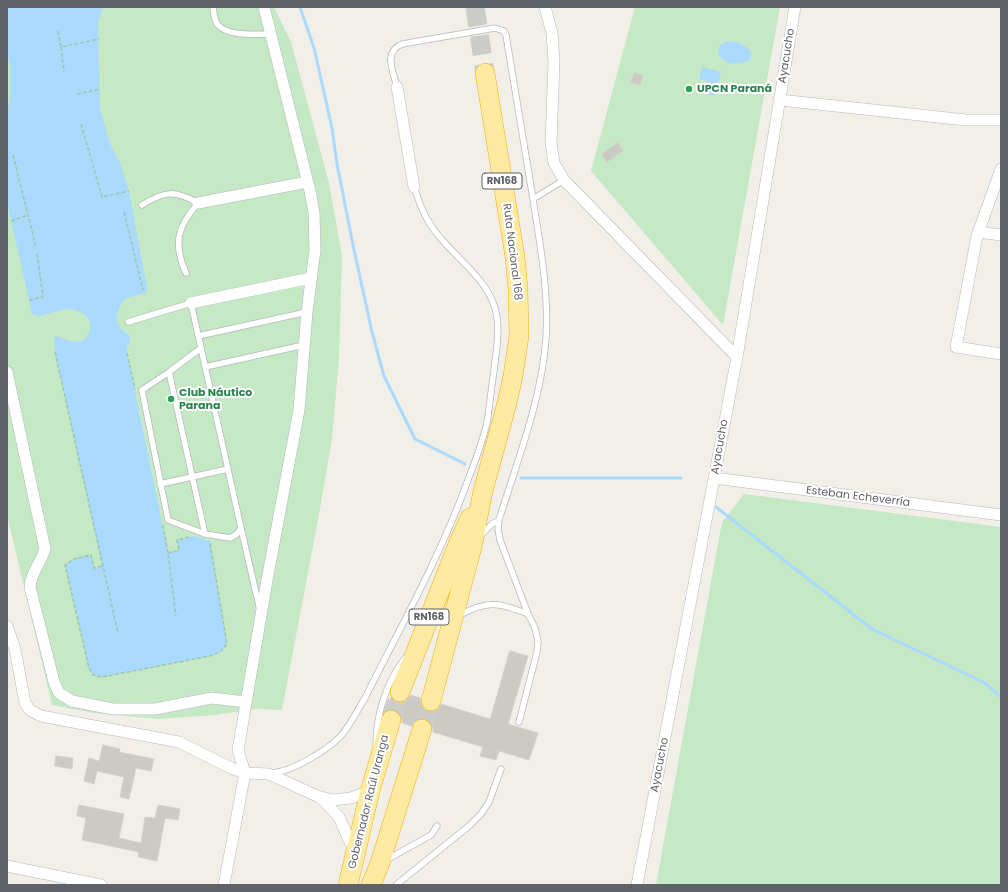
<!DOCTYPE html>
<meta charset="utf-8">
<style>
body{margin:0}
#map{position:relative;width:1008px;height:892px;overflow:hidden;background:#f1efe8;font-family:Poppins,sans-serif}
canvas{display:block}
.frame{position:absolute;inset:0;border:8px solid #5f6368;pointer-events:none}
</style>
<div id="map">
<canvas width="1008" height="892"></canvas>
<div class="frame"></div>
</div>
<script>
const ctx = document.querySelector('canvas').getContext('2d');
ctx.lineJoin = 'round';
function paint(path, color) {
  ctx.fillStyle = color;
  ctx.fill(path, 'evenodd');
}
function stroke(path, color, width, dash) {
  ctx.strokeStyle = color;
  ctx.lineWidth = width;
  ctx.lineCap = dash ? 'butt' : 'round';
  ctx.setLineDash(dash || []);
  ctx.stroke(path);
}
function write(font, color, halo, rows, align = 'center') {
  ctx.font = font + ' Poppins,sans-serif';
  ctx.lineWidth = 4;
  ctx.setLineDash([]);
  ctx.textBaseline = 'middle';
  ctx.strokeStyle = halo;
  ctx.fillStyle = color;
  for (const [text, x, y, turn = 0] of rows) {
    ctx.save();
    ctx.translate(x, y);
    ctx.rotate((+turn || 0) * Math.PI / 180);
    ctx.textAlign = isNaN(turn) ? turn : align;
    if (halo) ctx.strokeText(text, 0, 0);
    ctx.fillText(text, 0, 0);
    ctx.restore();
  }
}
paint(new Path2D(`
 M7,7H274L291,42L329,183L342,256L339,359L332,439L319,514L282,710L258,709L215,715L157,719L94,713L52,705L7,515Z
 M635,7H780L723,325L591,171Z
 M744,494L1001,527V885H656L722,522Z`), '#c5e8c5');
paint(new Path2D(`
 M7,7H103L98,23L100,109L111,146L120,163L129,191L147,288V291L145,293L126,298C119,306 113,319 120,328C123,331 127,333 130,336V342L127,346V353L168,552L179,550L177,540L194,536L210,541L227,644L220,652L210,656L102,677L93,675L89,668L65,565L74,559L91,555L94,568L102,566L55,352L54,339L56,336C65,338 71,343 80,341C89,340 93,326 88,318C85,313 75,309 69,309C61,309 48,314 39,316L34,315L32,313L7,203V117L10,97V65L7,50Z
 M728,41C738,42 744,44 751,52L750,60C736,65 726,66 718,53L720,45Z
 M702,67L721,72L718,84L699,79Z
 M701,85L717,89L715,96L699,92Z`), '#aadaff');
stroke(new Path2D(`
 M300,7L314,48L332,128L337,164L353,245L372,332L384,376L415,439L465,464
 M521,478H681
 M716,507L872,629L985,683L1001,697`), '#aadaff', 3);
const building = new Path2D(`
 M635,73L643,76L640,85L631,82Z
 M618,143L623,151L607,162L602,154Z
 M510,651L528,656L508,724L538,733L529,760L499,751L496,760L480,756L483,747L433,732V726L430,721L426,719L419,718L414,721L412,726L402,723V717L399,712L394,709L387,710L391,697L396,702L401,703L407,700L411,695L420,698L421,704L424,709L428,711H434L438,709L441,704L490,719Z
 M103,745L120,749L119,752L154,759L151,771L136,768L129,799L120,797L124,777L97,771L94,784L84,781L89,758L99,761Z
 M56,756L73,758L72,769L55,766Z
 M79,805L124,814L119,838L141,843L145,817L155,818L158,805L180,809L178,820L165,818L157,861L138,857L139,852L82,840L86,818L77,816Z`);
paint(building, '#cccac5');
stroke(building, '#d6d1c6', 1);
stroke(new Path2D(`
 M475,7L485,73
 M391,720L400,692
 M422,729L431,701`), '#ccccc8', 19, [19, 10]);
const service = new Path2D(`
 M213,7C214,13 214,21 218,25C229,37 256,34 271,34
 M397,87C393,71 383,52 402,44L495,28L504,31L506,35L533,199
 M142,205C164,191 175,190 198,203C177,227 173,244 186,273
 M128,322L191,303L241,528L237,534L230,538L205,534L168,520L142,390L169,372L201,348
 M198,336L307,312
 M205,367L304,345
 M169,372L205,534
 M160,484L228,469
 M241,528L259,606
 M480,536L492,524L499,520
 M458,616C487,600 498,602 528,614
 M519,722L537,652L538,641L535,628L528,614L500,540L498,529L499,520C517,462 542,398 546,338C549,291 540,245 533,199L564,180
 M376,745C376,715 386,683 405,658
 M273,773C295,770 324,752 340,737C350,726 357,711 365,698C401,626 441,555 468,480C475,461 483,442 487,422C490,406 491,388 494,371C496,351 501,329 495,308C486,278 457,259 438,235C426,221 420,205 414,187
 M386,860L431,835L437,826
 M396,885L469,826L481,814L489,802L501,769`);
const minor = new Path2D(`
 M545,7L552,33L554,61L551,143L554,163L564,180L737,357
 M397,87L414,187
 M780,100L966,120H1001
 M1001,169L977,236L956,347L1001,354
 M198,203L307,182
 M978,232L1001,235
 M191,303L311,278
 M7,372L45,549C41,562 31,573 30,587L54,682L59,693L72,701L113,709H155L212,698L246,702
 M714,478L1001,515
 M7,626L15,649L25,703L30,710L41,716L179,742L231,768L245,773L269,774L317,796L333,800L351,798L370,791
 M319,797L326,803L339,817L349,840L356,852
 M7,866L101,885
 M224,885L245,773L238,750L267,580L299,410L307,312L315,250L314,212L310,191L264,7
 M637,885L737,357L795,7`);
const trunk = new Path2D(`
 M400,692L459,542L470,518
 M431,701L472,547L483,491L507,403L513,376L519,336L518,289L515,257L485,73
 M348,885L370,791L391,720
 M371,885L380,863L422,729`);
stroke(service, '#b5b8bc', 7);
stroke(minor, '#b5b8bc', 12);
stroke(trunk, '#f9ab00', 20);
stroke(new Path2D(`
 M58,31L61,47L99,39
 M61,47L64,72
 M77,94L100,89
 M81,124L102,197L129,191
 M13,155L36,247
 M124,212L143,290
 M11,221L28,215
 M29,300L43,297L37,254
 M55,352L118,633
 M127,353L135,389
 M163,525L168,553L176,617
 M168,553L179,550L177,540L190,537
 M102,566L94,568L91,555L74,559L65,565L89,668L93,675L102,677L210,656L220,652L227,644L210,543`), '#9cc7a9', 1.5, [4, 2]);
stroke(service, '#fff', 5.5);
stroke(minor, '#fff', 11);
stroke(trunk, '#feeaa1', 19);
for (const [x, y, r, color] of [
 [689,89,4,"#2e9e5b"],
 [171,399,4,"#2e9e5b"]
]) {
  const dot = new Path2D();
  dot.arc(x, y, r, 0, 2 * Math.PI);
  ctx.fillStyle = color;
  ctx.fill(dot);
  stroke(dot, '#fff', 1.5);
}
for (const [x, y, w] of [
 [502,181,40],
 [429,617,40]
]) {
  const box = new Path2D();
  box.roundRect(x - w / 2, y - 8, w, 16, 3);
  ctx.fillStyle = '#fff';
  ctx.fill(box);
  stroke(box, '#5f6368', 1);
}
write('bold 10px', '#5f6368', null, [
 ["RN168",502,181],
 ["RN168",429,617]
]);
write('11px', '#5f6368', '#fff', [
 ["Ayacucho",787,56,-81],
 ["Ruta Nacional 168",512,252,83],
 ["Ayacucho",720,447,-80],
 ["Esteban Echeverría",858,497,7],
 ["Ayacucho",660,765,-79],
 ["Gobernador Raúl Uranga",369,802,-76]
]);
write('bold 11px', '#27864d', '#fff', [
 ["UPCN Paraná",697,89],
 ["Club Náutico",179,393],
 ["Parana",179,406]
], 'left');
</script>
